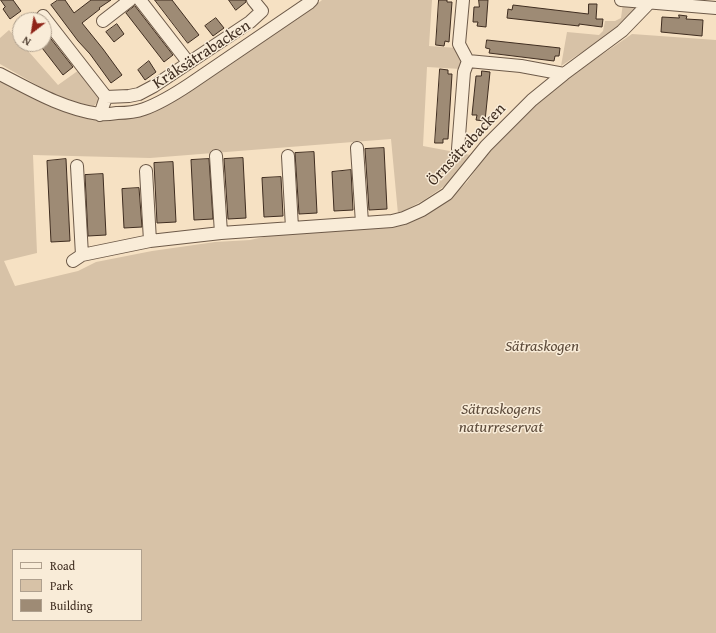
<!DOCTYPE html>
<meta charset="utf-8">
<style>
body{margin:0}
#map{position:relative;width:716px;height:633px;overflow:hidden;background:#f6e1c3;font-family:"Gentium Book Plus",serif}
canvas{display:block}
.legend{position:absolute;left:12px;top:549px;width:130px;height:72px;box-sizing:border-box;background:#f9ecd8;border:1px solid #afa08e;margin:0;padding:5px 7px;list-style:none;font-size:12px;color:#3f2d20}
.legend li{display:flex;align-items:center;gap:8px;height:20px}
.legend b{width:20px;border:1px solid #afa08e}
.north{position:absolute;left:12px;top:12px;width:40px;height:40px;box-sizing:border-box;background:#f9ecd8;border:1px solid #afa08e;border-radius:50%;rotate:211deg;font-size:11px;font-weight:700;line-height:16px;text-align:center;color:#3f2d20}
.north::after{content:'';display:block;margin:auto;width:14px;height:18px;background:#8f2418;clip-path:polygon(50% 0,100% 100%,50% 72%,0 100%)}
</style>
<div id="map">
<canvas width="716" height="633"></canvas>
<ul class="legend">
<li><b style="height:5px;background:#f9ecd8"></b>Road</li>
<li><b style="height:11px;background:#d7c2a7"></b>Park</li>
<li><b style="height:11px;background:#9e8b75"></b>Building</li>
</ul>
<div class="north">N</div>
</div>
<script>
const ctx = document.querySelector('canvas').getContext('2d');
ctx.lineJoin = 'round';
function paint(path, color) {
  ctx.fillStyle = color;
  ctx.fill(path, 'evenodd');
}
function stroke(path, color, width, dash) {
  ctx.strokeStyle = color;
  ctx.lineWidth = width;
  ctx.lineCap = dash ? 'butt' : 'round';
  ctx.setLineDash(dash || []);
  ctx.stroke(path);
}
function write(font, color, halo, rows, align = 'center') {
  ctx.font = font + ' "Gentium Book Plus",serif';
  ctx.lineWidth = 3;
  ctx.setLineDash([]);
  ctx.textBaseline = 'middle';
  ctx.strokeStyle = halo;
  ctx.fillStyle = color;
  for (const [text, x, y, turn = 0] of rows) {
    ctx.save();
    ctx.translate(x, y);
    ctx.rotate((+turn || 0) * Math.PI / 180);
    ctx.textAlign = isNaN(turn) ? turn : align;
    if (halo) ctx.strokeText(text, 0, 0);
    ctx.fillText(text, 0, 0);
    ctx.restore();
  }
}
paint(new Path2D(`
 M322,0H432L429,46L457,48L462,59L461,69L427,67L423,146L471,155L449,183L424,200L398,214L391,139L150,158L33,155L37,253L4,261L15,286L78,271L96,262L152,251L215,242L250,240L273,235L388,227L450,198L467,182L490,150L518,119L556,86L632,34L716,40V633H0V79L45,104L77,116L101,119L161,108L197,87L316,5ZM13,550H141V620H13Z
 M623,3L638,6C617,31 588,48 561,66L567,32L599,35L603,31L605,21H615L621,18Z
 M9,30L20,42V44H22L58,85L79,70L98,94L99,100L94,106L76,103L49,92L0,64V38Z`), '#d7c2a7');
const building = new Path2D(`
 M1,0H13L21,11L10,19L3,9L5,7Z
 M58,0H65L74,13L91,0H111L99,8L100,9L82,23L103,49L122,75L111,83L90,54L78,41L51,5Z
 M155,0H172L199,35L188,43Z
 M229,0H246V2L236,10Z
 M439,0H447V2H452L449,42L445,41L444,46L436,45Z
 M479,0H488L486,27L477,26L478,22H473L474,7H479Z
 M589,4H597L596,19H603L602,27L579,24V26L507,18L508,9L512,10L513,5L588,14Z
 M135,6L173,55L164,62L126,13Z
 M679,15L687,16L686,19L703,20L702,36L661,32L662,17L679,18Z
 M216,18L224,28L213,36L205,26Z
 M117,24L124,34L114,42L106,32Z
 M44,30L73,67L63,75L39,44H44Z
 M487,40L560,48L559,56H555L554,61L489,53L490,49L486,48Z
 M149,61L156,72L145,80L138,70Z
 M440,69L448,70V74H452L448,139H443V143H435Z
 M482,71L490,72L485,121L476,120L477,115H472L476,76H481Z
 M384,148L387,209L369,210L365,149Z
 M314,152L317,213L299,214L295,153Z
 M243,158L246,218L228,219L224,159Z
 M66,159L70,241L51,242L47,161Z
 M209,159L213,219L194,220L191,160Z
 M173,162L176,222L157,223L154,163Z
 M351,170L353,210L334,211L332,172Z
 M103,174L106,235L88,236L85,175Z
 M281,177L283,216L264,217L262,178Z
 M139,188L142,227L124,228L122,189Z`);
paint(building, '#9e8b75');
stroke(building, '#3f2d20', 1);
const minor = new Path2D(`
 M140,0L188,62
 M463,0L459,44L468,61L521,66L564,74
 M621,0L716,8
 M43,16L106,97
 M103,21L130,0
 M0,74C31,90 63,109 99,114C105,115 111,114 117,113C126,113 136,112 144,109C161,103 175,94 190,84L309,3L312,0
 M100,115L106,97L129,96L139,94L154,86L250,22L262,11L253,0
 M357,148L362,223
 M458,149L464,72L468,61
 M216,156L221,233
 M288,156L292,228
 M77,166L82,255
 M146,171L150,241
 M73,261L82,255L150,241L221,233L392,221L404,218L422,210L447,194L486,146L532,100L564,74L622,31L652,0`);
stroke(minor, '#6d5a49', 14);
stroke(minor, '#f9ecd8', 12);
write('16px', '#3f2d20', '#f9ecd8', [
 ["Kråksätrabacken",202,55,-33],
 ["Örnsätrabacken",467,145,-47]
]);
write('italic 16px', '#5d4b3b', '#f9ecd8', [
 ["Sätraskogen",542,347],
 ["Sätraskogens",501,410],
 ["naturreservat",501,428]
]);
</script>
